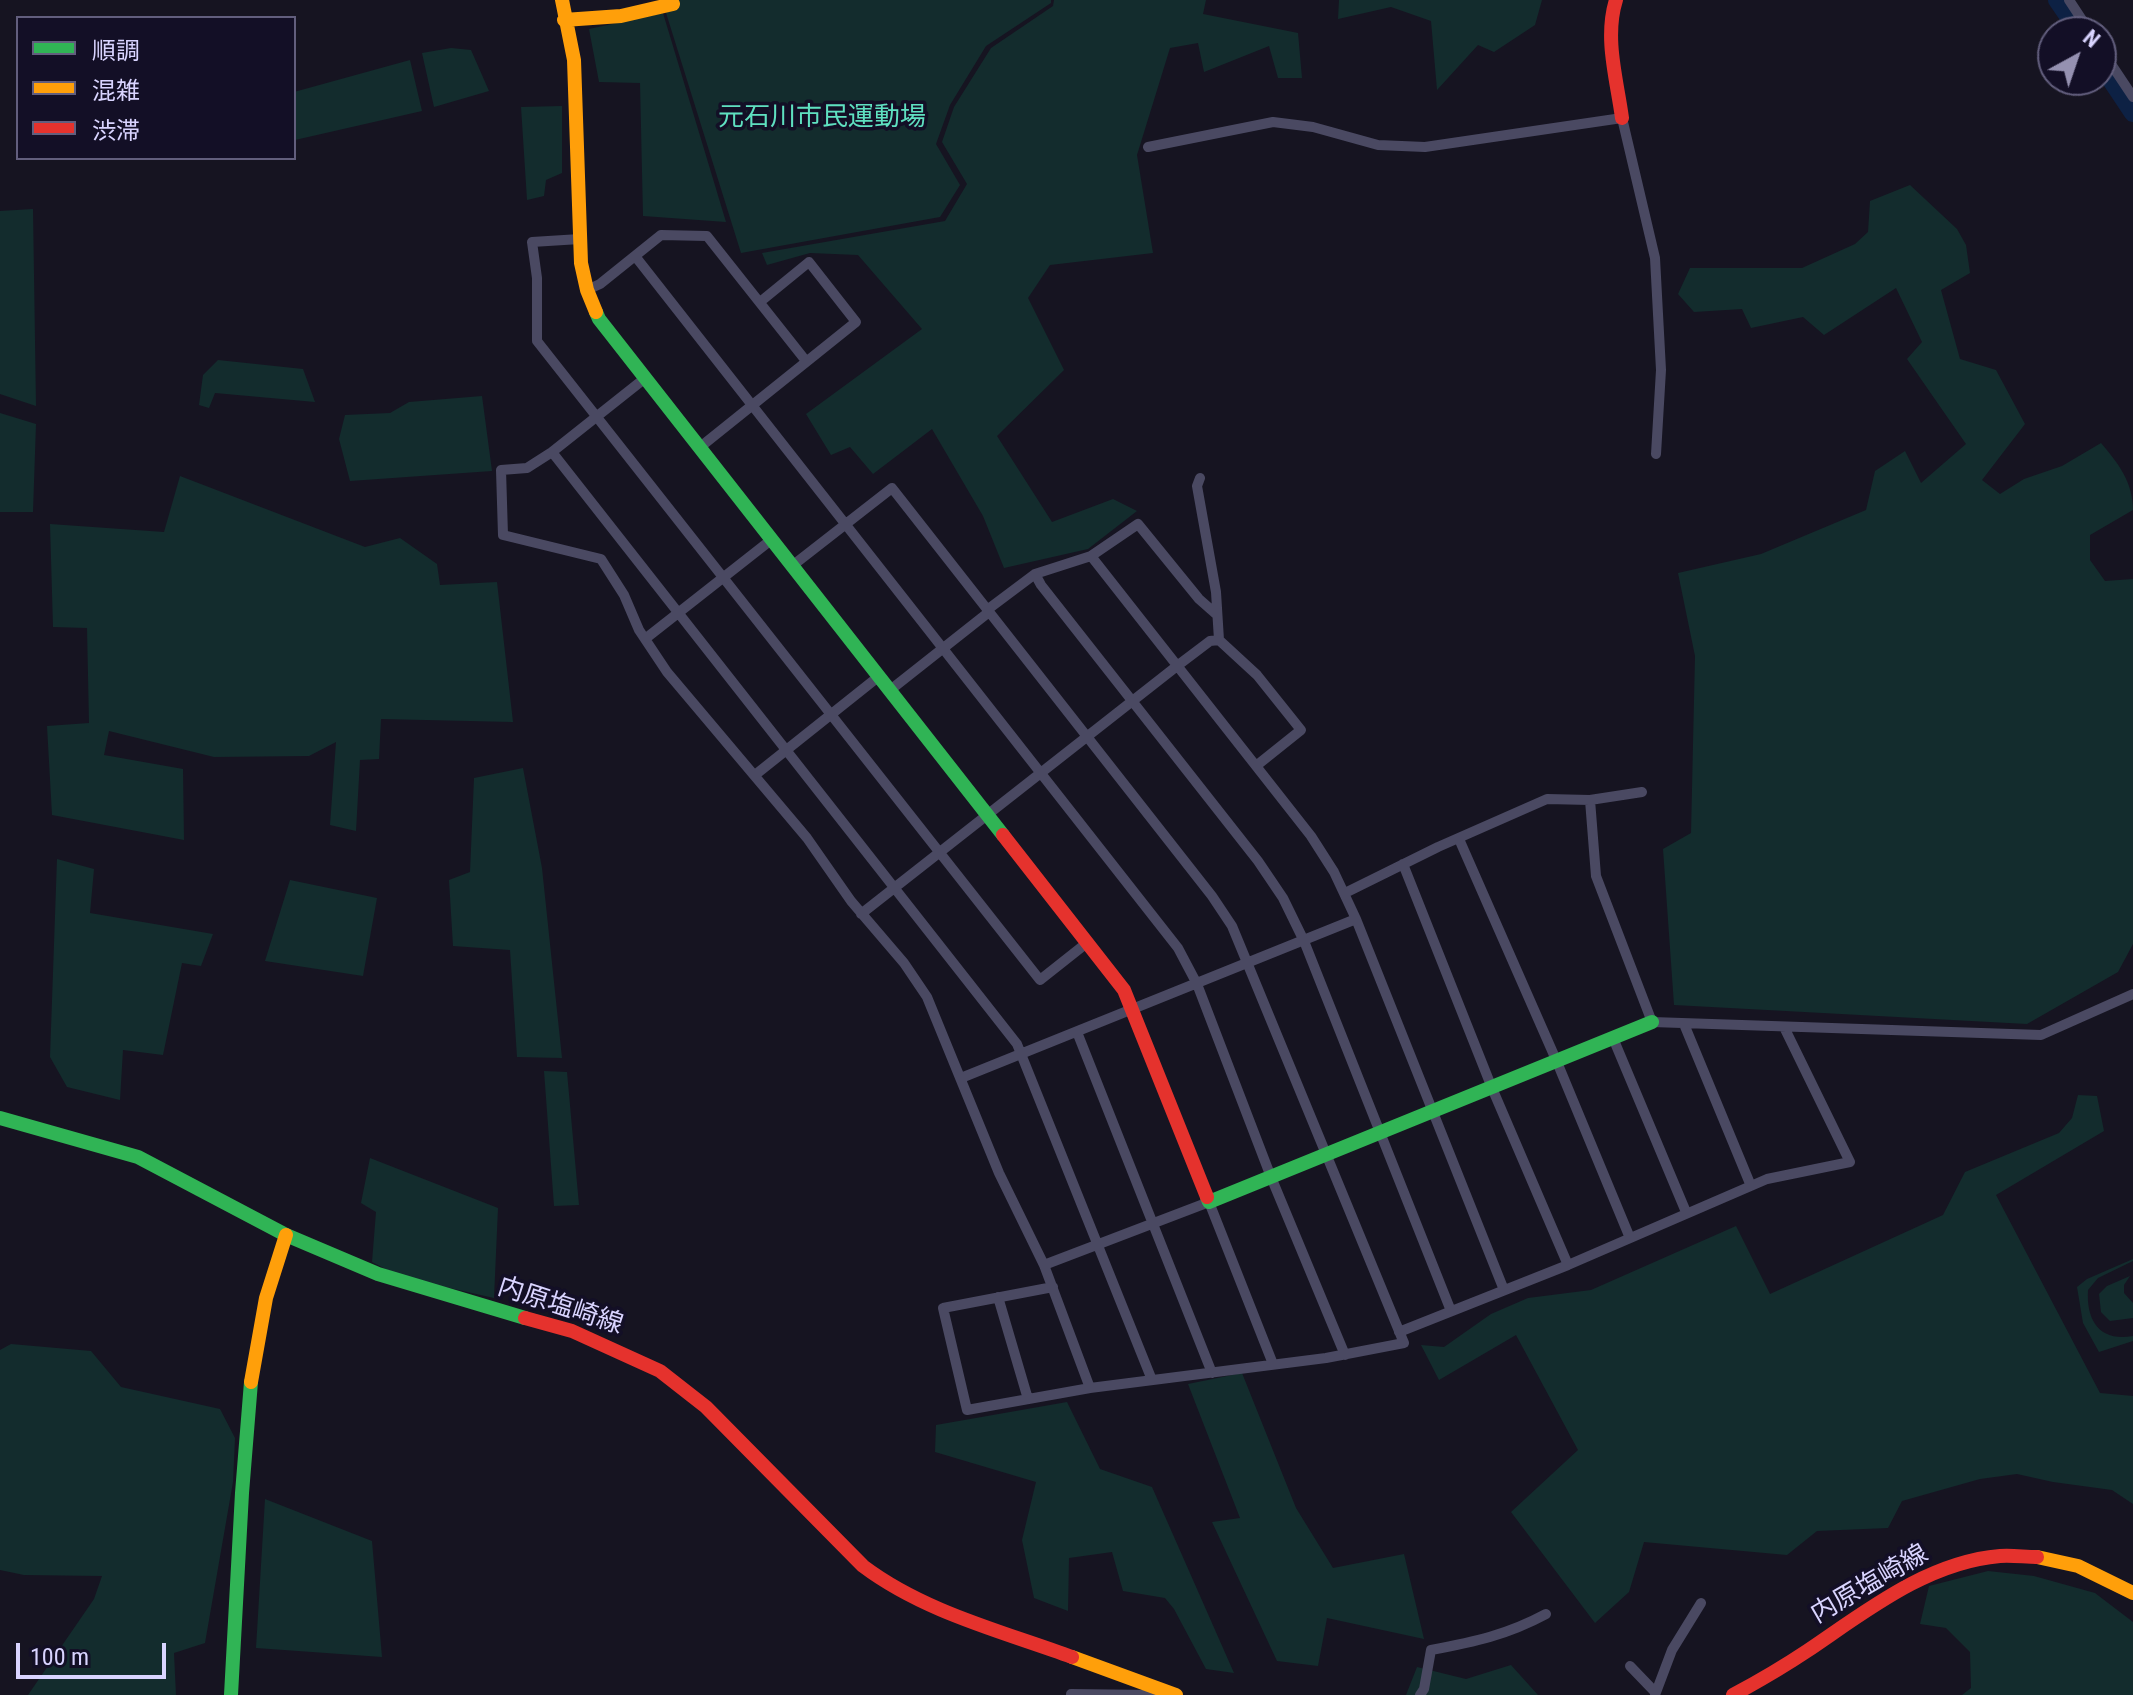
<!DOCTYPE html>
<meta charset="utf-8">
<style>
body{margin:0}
#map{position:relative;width:2133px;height:1695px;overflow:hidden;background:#161421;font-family:"Roboto Condensed","Noto Sans JP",sans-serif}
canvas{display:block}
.legend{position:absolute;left:16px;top:16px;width:280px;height:144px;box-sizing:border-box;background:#130f26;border:2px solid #625e7d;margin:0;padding:10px 14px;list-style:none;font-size:24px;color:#d9d4ff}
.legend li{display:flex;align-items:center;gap:16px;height:40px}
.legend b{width:40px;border:2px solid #625e7d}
.north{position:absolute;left:2037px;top:16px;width:80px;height:80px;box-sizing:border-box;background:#130f26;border:2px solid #625e7d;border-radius:50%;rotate:40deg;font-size:22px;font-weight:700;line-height:32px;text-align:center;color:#d9d4ff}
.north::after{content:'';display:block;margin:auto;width:28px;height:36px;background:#9591b1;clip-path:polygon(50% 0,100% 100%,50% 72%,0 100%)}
.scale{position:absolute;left:16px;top:1643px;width:150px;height:36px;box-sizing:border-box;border:4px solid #d9d4ff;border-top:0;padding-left:10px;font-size:24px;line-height:28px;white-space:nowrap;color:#d9d4ff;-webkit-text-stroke:6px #130f26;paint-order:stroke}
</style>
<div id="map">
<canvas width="2133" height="1695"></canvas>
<ul class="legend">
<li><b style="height:10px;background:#30b455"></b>順調</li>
<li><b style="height:10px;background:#ff9f0a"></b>混雑</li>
<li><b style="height:10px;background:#e5322d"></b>渋滞</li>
</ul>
<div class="north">N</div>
<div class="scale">100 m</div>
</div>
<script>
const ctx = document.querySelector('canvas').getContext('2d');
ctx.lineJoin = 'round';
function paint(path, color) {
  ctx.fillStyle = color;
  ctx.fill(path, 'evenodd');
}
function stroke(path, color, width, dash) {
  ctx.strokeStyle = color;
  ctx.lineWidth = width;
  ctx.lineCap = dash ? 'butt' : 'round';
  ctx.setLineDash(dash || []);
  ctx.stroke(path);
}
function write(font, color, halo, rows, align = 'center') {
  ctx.font = font + ' "Roboto Condensed","Noto Sans JP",sans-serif';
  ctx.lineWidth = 7;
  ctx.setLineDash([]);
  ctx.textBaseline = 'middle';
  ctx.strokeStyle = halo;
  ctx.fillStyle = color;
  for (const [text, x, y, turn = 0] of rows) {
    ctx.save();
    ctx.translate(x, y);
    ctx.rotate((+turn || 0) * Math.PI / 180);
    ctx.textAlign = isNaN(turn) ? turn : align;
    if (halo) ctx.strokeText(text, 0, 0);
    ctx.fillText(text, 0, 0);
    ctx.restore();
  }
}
paint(new Path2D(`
 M662,0H1051V3L986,46L950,105L936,144L960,185L940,217L741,253Z
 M1054,0H1206L1203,14L1298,33L1302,78H1278L1269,46L1204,72L1198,43L1170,48L1137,155L1153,253L1050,265L1028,298L1064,370L997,436L1052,522L1113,499L1137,511L1088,549L1004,568L983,516L932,429L873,474L850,447L831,455L806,414L922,329L858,255L810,253L767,265L762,253L945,221L967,184L942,142L954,107L991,48L1053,6Z
 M1339,0H1542L1535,25L1494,52L1478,45L1437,90L1431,21L1391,7L1338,19Z
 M663,13L726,222L643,216L640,83L599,82L589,29Z
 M451,48L471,50L489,91L434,107L422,53Z
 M410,60L422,111L295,140L294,92Z
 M562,106V173L546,180L544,196L527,200L521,107Z
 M1910,185L1957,229L1966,245L1970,273L1941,290L1960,359L1996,370L2025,424L1982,480L2000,494L2024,479L2062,466L2101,443C2118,463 2133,482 2133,510L2090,535V560L2105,581L2133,579V944L2118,972L2027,1024L1674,1005L1663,849L1691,833L1695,656L1678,573L1761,554L1866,510L1875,471L1905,451L1921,483L1966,444L1907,359L1922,342L1896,288L1824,335L1803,317L1751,328L1742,309L1694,312L1678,294L1690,268H1802L1855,244L1868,232L1870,201Z
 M33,209L36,406L0,394V211Z
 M218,360L303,369L315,402L215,393L209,408L199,405L203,375Z
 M482,396L492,471L350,481L339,439L345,415L390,413L409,402Z
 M0,413L36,424L33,512H0Z
 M180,476L365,547L400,538L437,564L440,585L497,582L513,722L381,719L379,759L360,760L356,831L330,825L336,742L309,756L214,757L109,731L104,755L183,769L184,840L52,815L47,726L89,723L87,628L53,627L50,524L164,532Z
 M523,768L542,868L562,1058L517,1057L510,950L453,946L449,880L470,872L474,778Z
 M57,859L94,869L90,913L213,934L201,966L182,963L163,1055L123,1050L120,1100L67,1087L50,1057Z
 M290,880L377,898L363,976L265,961Z
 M544,1071L567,1072L579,1205L554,1206Z
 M2078,1095L2097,1096L2104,1131L1996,1195L2100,1393L2133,1396V1504L2112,1490L2053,1482L2017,1474L1980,1479L1902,1501L1888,1528L1817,1531L1787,1555L1644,1542L1629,1592L1595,1623L1511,1512L1578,1450L1516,1335L1439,1380L1421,1345L1444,1347L1491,1314L1528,1298L1591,1290L1736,1226L1770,1294L1943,1215L1965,1172L2059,1133L2072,1118Z
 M370,1158L498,1208L494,1298L401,1277L372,1262L376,1212L361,1203Z
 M2133,1259V1261L2098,1278L2088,1290C2086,1321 2100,1342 2133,1336V1341L2099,1352L2083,1323L2077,1287L2087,1279Z
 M2130,1276L2124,1285V1293L2133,1303V1318L2110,1321L2101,1312L2099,1294L2107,1286Z
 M11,1344L91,1351L121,1387L220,1409L235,1438L233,1482L205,1643L174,1653L176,1695H28L94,1599L102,1576L24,1575L0,1570V1350Z
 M1242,1373L1296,1508L1333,1568L1404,1554L1424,1639L1327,1618L1318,1666L1277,1661L1212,1522L1240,1518L1188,1384Z
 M1067,1402L1100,1469L1152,1487L1234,1673L1206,1669L1174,1609L1165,1598L1123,1591L1112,1552L1069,1558L1068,1611L1034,1598L1022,1540L1036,1482L935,1452L936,1425Z
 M265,1499L372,1541L382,1657L256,1648Z
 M1988,1571L2034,1576L2095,1593L2133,1622V1695H1962L1971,1688L1970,1652L1946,1628L1920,1624L1929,1586Z
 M1511,1665L1538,1695H1406L1417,1667L1466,1679Z`), '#132c2d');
stroke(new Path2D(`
 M2057,0L2079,32
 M2101,65L2133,113`), '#0d2144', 18);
stroke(new Path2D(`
 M2069,0L2090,32
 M2101,49L2133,97
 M1148,147L1273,122L1313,127L1378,145L1425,147L1622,118L1655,258L1661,370L1656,454
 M580,239L532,242L537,278V341L1040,980L1088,942
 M635,256L1178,948L1197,984L1271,1177L1345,1355
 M587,290L600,284L661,235L707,236L806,361
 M644,379L552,452L527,468L501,470L503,535L601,559L624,595L639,630L667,672L807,838L851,901L904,963L927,997L999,1173L1044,1265L1090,1388
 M699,448L856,322L809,262L760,302
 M552,452L1017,1044L1152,1380
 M1200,478L1197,486L1216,592L1219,640L1257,675L1301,730L1256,766
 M1091,556L1311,836L1334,872L1356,919L1504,1290
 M792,566L892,488L1212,896L1232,926L1404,1343L1326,1358L1090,1388L967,1410L943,1308L1053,1287
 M1035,574L1041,585L1258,861L1283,898L1304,941L1451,1311
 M987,610L1035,574L1091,556L1138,524L1199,599L1216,614
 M645,639L771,540
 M889,691L989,612
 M755,775L878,677
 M1590,800L1596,876L1652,1022L2041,1035L2133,994
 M1459,839L1557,1062L1630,1238
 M1403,864L1492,1088L1568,1265
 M1345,893L1438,847L1547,799L1590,800L1642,792
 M861,914L1177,666L1210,641L1219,640
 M1684,1024L1751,1186
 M1077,1032L1212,1373
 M1613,1038L1686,1212
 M961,1078L1356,919
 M1044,1265L1209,1202L1273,1364
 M998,1297L1028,1399
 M1399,1332L1568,1265L1767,1179L1850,1162L1784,1027
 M1630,1666L1655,1692
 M1071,1694L1154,1695L1162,1691
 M1420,1695L1424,1689L1431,1650C1474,1642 1507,1635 1546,1614
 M1655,1695L1672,1650L1701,1603`), '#4a4962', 10);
stroke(new Path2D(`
 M596,312L599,319L1003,835
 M0,1118L138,1157L286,1235L378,1274L525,1318
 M1207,1197L1209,1202L1652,1022
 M231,1695L242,1493L251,1382`), '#30b455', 14);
stroke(new Path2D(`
 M562,0L574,60L581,263L587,290L596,312
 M564,20L621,16L673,4
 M251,1382L266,1298L286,1235
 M2037,1557L2078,1566L2133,1593
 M1072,1657L1176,1695`), '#ff9f0a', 14);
stroke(new Path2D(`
 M1616,0C1604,38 1617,80 1622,118
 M1003,835L1124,990L1207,1197
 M525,1318L572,1331L660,1371L706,1407L863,1566C924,1612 1001,1631 1072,1657
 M1733,1695C1759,1681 1783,1667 1807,1651C1865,1612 1927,1562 2000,1556C2012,1555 2025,1557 2037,1557`), '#e5322d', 14);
write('26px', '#5fe0c0', '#130f26', [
 ["元石川市民運動場",822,118]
]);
write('26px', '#d9d4ff', '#130f26', [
 ["内原塩崎線",560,1307,18],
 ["内原塩崎線",1870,1585,-30]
]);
</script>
